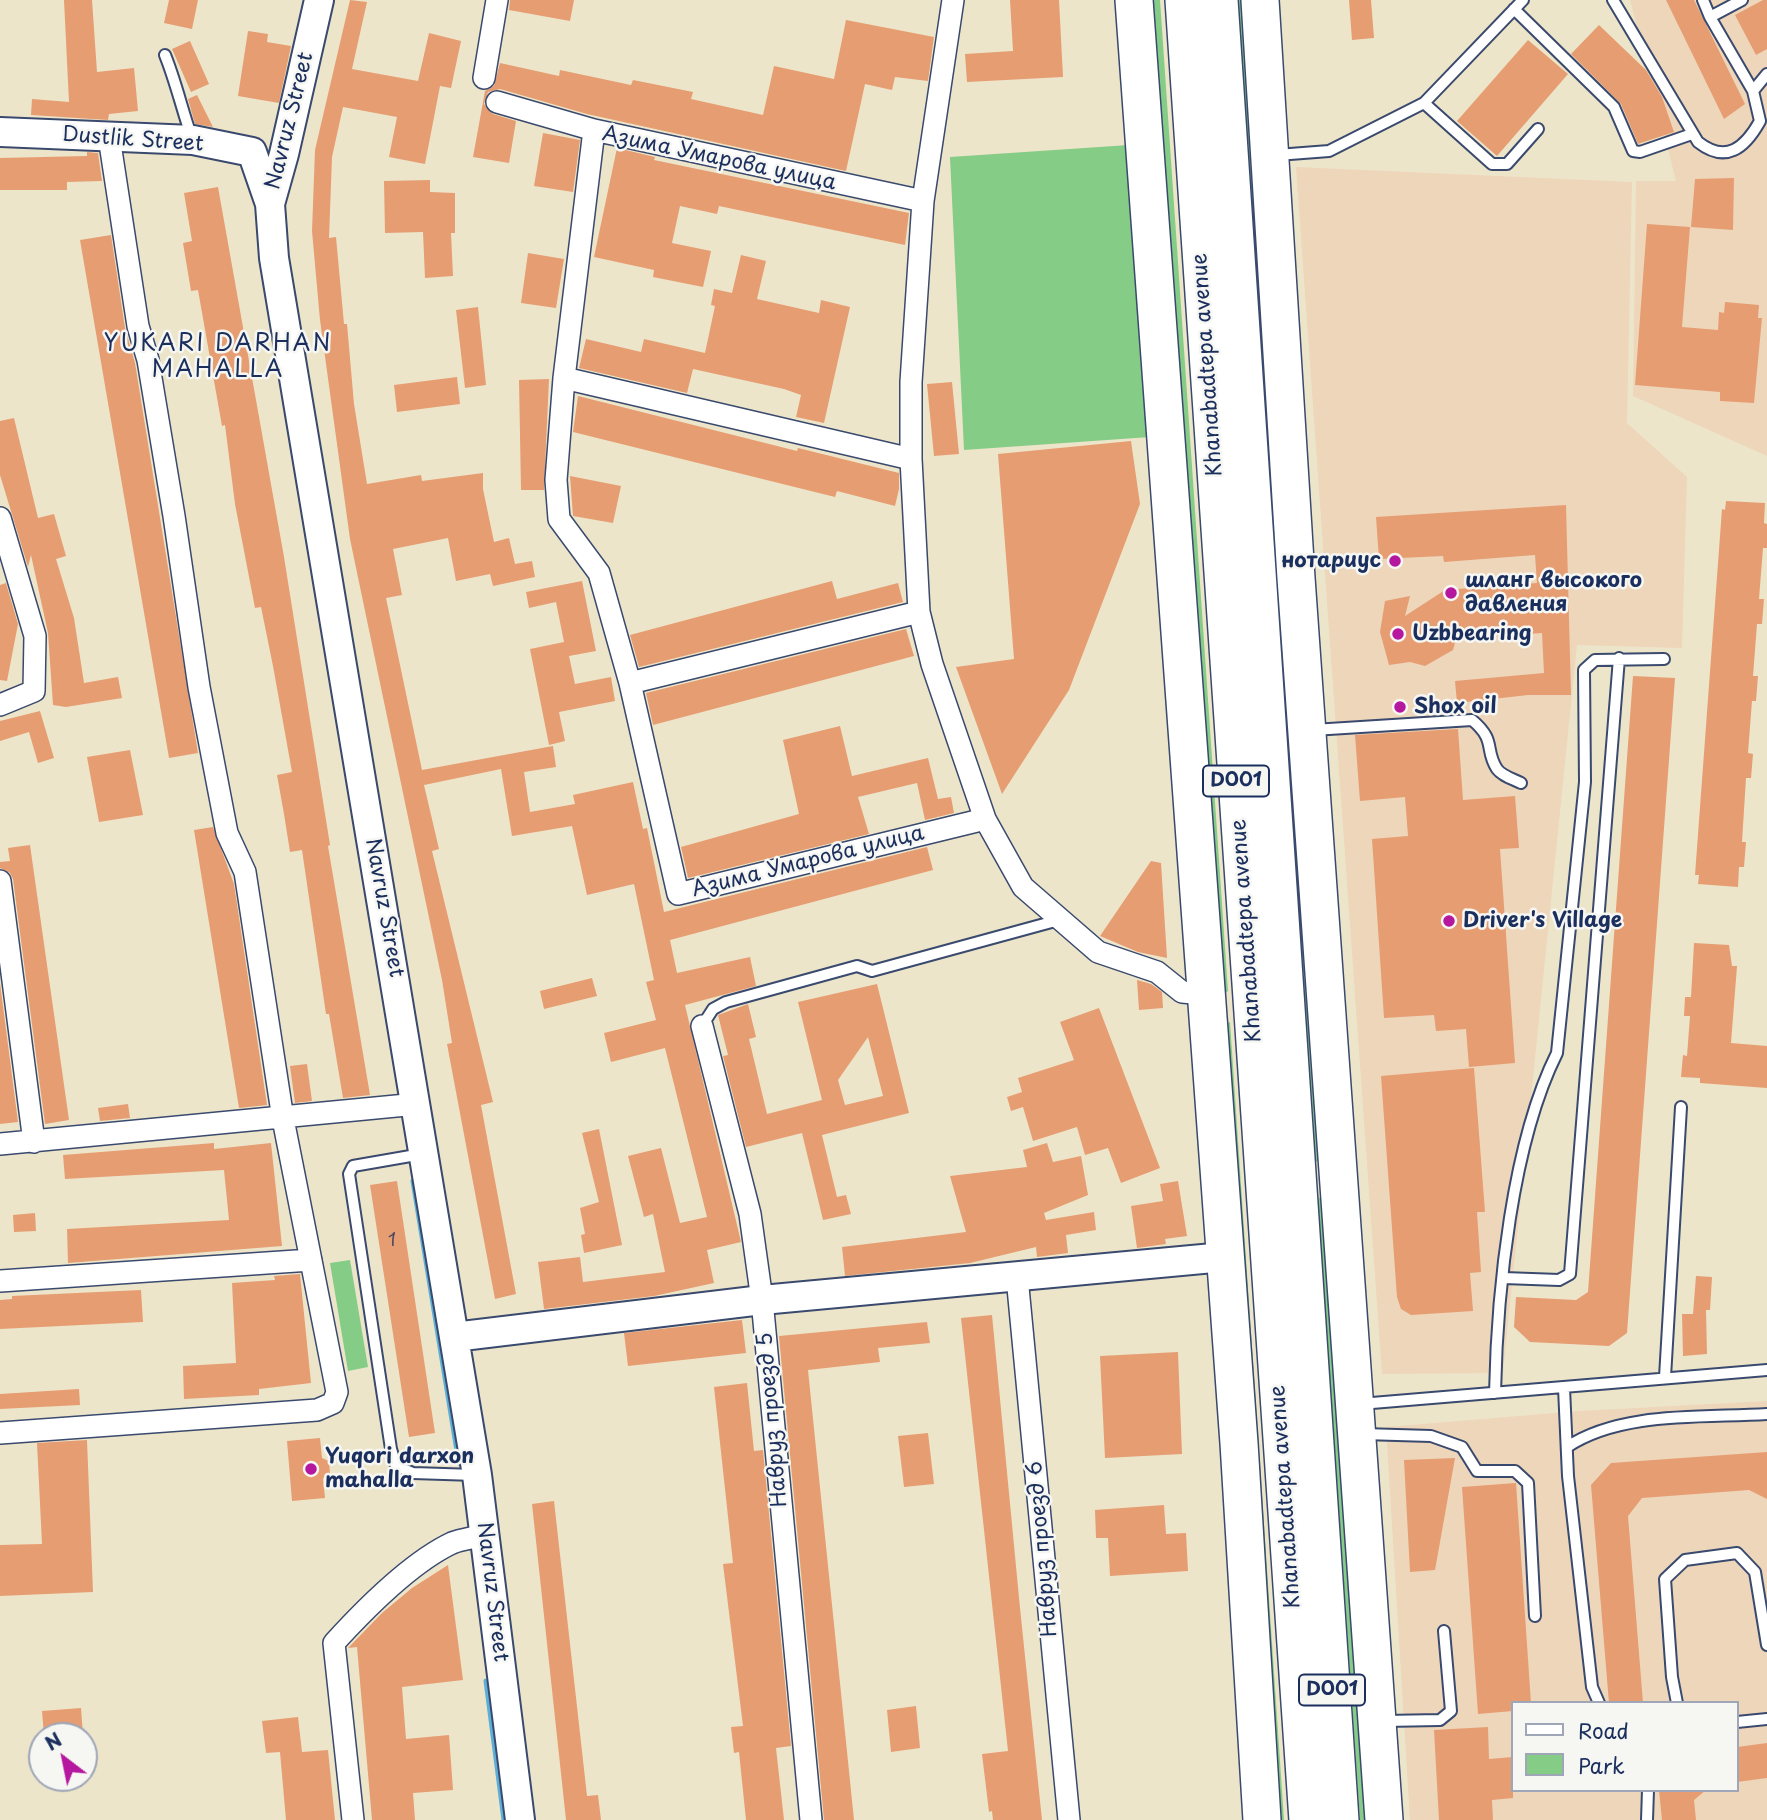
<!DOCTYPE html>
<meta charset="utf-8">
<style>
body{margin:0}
#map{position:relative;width:1767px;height:1820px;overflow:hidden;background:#ede5ca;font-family:"Playpen Sans",sans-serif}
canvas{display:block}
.legend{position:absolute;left:1511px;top:1701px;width:228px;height:91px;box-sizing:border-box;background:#f6f6f2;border:2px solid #9ea6b7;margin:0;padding:9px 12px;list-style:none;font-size:21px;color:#1b2f5e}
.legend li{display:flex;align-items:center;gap:14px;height:35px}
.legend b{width:35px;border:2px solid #9ea6b7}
.north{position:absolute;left:28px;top:1722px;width:70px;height:70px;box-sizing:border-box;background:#f6f6f2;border:2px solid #9ea6b7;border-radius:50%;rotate:328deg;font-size:19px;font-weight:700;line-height:28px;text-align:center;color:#1b2f5e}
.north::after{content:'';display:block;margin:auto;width:24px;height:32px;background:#b5179e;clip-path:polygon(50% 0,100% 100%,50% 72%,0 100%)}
</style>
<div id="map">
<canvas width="1767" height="1820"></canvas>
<ul class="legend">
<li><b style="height:9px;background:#fff"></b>Road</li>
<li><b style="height:19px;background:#85cc86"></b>Park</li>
</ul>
<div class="north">N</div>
</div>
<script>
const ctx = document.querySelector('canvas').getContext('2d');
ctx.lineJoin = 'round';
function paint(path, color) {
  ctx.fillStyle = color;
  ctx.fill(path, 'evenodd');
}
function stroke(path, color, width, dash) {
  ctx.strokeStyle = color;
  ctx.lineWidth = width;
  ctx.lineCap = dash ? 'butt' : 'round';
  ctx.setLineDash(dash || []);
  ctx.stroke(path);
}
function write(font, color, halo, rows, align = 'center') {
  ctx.font = font + ' "Playpen Sans",sans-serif';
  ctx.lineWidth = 5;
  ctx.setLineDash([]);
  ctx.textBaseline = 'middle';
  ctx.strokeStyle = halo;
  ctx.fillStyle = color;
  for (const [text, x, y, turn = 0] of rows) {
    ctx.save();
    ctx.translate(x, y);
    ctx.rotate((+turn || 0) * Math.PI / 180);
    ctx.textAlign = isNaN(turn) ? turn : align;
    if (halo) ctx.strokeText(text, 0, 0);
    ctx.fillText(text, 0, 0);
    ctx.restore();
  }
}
paint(new Path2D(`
 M1630,0H1767V456L1633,396L1636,181H1676Z
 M1296,167L1632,182L1627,423L1687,477L1682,648L1577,645L1503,1373L1382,1374Z
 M1767,1401V1820H1410L1386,1427L1579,1411ZM1513,1703H1737V1790H1513Z`), '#eed6bb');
paint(new Path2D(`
 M1147,0H1160L1228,991L1216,1001Z
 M1235,0H1248L1300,772L1289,781Z
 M1129,145L1150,437L964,450L950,157Z
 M1303,801L1327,1153L1316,1162L1292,810Z
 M1230,1022L1284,1820H1272L1218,1028Z
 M1329,1188L1377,1820H1360L1318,1199Z
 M350,1260L368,1367L348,1371L330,1263Z`), '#85cc86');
stroke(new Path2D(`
 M413,1181L459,1463
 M486,1681L504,1820`), '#5cb0d7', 5);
paint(new Path2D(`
 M64,0H92L97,72L134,68L138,111L109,114L108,120L31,115L32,99L69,102Z
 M169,0H198L192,29L164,23Z
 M350,0L367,2L352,69L418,81L429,33L461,41L451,88L440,86L425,164L389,157L397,117L343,107L332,157L329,238L336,237L344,324H347L354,404L367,484L421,475L422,481L483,473V489L494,542L509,538L515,564L532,561L535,577L493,586L490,574L456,581L448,538L393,549L402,595L386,598L422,770L553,746L556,767L524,772L530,812L575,804L573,795L633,782L643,829L647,828L664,912L927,847L933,870L670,940L677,973L750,957L756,986L685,1005L741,1242L707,1250L714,1283L654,1296L544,1309L538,1262L580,1257L583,1282L665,1272L653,1214L644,1217L628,1156L661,1148L680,1223L707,1217L665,1048L611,1062L604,1033L656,1020L646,982L654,980L634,884L587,895L572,826L512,836L501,769L424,785L439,849L432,851L493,1102L481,1105L516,1294L495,1299L447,1044L452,1043L442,980L350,539L320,320L312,231L315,150Z
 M510,0H574L570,21L509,10Z
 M1010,0H1059L1063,77L967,82L965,54L1013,51Z
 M1349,0H1371L1374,38L1352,40Z
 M1666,0H1694L1745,104L1724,119Z
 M1763,0H1767V49L1756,55L1735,15Z
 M846,20L934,37L928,81L895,77L892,90L865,84L846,171L587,114L500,89L488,92L484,104L493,114L516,121L509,163L473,157L485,91L494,86L500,63L559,76L560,70L631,85L633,80L693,92L691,99L763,115L774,66L834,79Z
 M1599,25L1646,70L1662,97L1674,132L1638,144L1621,104L1571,54Z
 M248,31L268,34L267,42L291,46L279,103L238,96Z
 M1528,40L1568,74L1497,156L1457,121Z
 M190,41L209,84L191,92L172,49Z
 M197,95L213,127L195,124L188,99Z
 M543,133L580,140L573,192L534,186Z
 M617,148L655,157L654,160L909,213L905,245L719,206L717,214L680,206L672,243L711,251L703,287L653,277L654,270L594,257Z
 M87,152L98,153L102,181L67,182V190H0V158L87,156Z
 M1734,178L1733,230L1691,227L1695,179Z
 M430,180V192L455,193V233H451L453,276L425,278L423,232L385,233L384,181Z
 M218,187L284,557L330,845L328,846L370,1095L343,1098L329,1014H326L302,850L290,852L284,814L277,775L292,772L273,666L261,607L255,608L235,504L225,425L222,426L198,290L191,291L183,243L192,241L184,193Z
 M1647,224L1690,227L1682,327L1718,330L1719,312L1724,313L1725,302L1759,305L1758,318H1762L1754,403L1720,401V392L1635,385Z
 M111,235L125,328L135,363L198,753L169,758L80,240Z
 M528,253L564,259L556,308L521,303Z
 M741,255L766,261L757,299L819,313L821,300L850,307L824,423L796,417L801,395L784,389L693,369L687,393L579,368L586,339L641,352L644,339L705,353L715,306L711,305L714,289L732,293Z
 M478,307L486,385L465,388L456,310Z
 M457,377L460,404L397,412L394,385Z
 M549,379L544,490H521L519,380Z
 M952,382L959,454L934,456L927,384Z
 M578,396L797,451L798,448L899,473V489L895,506L837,491L835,497L573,432Z
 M14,418L38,518L54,514L66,556L56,559L74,618L84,683L118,677L122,698L66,707L53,705L48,633L31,555L28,567L0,475V421Z
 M1131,441L1140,504L1069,690L1002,794L956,667L1014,659L998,454Z
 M570,476L621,486L613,523L573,516Z
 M1726,501L1765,503L1764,523L1767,524V548H1763L1759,599H1764L1762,624H1757L1753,676H1758L1756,701H1752L1748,753L1753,754L1751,778H1746L1742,842H1746L1744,867H1739L1738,887L1698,884L1699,875H1695L1722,509L1725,510Z
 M1566,505L1571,695H1528L1457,703L1455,681L1544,673L1542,633L1456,639L1453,650L1425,666L1410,662L1389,665L1380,632L1385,601L1410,596L1405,616L1445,590L1537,583L1535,555L1444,562L1443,556L1379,559L1376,517Z
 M582,581L596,651L569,656L575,684L611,677L615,701L559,712L565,741L549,745L530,649L564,642L556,602L529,608L526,592Z
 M832,581L837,599L898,583L903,602L639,667L630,635Z
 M6,583L18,624L7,681L0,680V585Z
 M906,629L914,656L653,725L646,693Z
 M1633,676L1675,678L1627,1333L1609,1346L1530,1342L1514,1327L1516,1297L1576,1300L1588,1292Z
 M40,711L54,758L38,763L29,732L0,741V721Z
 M840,726L852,776L928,758L938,799L951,797L954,813L925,820L917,783L858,797L869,834L688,878L681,847L799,814L783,740Z
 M1458,729L1463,800L1515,796L1519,848L1500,849L1515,1063L1469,1067L1466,1029L1436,1031L1434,1015L1384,1018L1372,839L1408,836L1405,797L1360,801L1355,735Z
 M130,750L143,815L99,822L87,757Z
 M213,827L234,884L267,1105L239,1108L194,830Z
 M30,845L69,1120L45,1124L13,879L10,873L0,868V862L10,861L8,848Z
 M1151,861L1161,863L1167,958L1138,952L1100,936Z
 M1694,943L1729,945L1732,966H1737L1731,1043L1767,1046V1088L1700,1083V1078L1681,1077L1683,1055L1687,1056L1690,1016H1684L1685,997H1691Z
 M592,978L597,996L544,1009L540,991Z
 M1137,980L1151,984L1162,992L1163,1008L1139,1010Z
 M0,983L18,1122L0,1124Z
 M877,984L909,1113L822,1135L837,1197L846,1195L851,1214L823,1220L802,1133L746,1147L723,1056L728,1055L718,1015L748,1004L756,1037L749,1039L767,1114L822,1100L798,1002ZM868,1037L883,1096L845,1105L838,1080Z
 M1099,1008L1160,1168L1121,1183L1108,1148L1085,1155L1077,1127L1033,1141L1023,1107L1011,1111L1007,1097L1022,1092L1018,1078L1074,1060L1060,1022Z
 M307,1064L312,1101L295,1103L290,1066Z
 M1474,1068L1485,1212H1477L1481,1272L1470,1273L1473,1311L1411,1315L1401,1309L1397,1297L1381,1076Z
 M128,1104L130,1118L100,1121L98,1108Z
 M599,1129L622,1245L584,1253L581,1235L585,1234L580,1208L599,1202L582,1133Z
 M214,1143V1149L271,1143L282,1246L68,1263L67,1229L229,1220L224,1170L65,1179L63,1155Z
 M1047,1143L1053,1162L1081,1156L1088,1195L1044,1213L1046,1220L1094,1212L1096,1230L1066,1235L1068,1253L1037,1257L1036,1247L970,1263L845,1276L842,1247L966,1232L950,1176L1027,1167L1023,1150Z
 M397,1181L435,1433L409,1437L370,1185Z
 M1178,1181L1187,1236L1165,1239L1166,1244L1137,1248L1131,1206L1163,1201L1160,1184Z
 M35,1213L36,1231L14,1232L13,1215Z
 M300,1274L311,1383L259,1389V1395L184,1399L183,1366L236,1363L232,1283L275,1280L274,1276Z
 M1696,1276L1712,1277L1710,1310H1706L1707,1354L1683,1356L1682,1314H1693Z
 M141,1290L143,1322L0,1329V1300L12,1299V1296Z
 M992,1315L1020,1608L1042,1820H993L992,1811L989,1812L982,1754L1008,1751L961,1318Z
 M742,1320L746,1353L628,1366L624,1333Z
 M927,1322L930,1343L878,1348L880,1362L808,1370L854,1820H824L779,1336Z
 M1178,1352L1182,1454L1105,1458L1100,1356Z
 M747,1383L754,1451L763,1450L791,1746L776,1748L784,1820H746L739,1752L734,1753L731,1727L743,1726L723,1564L733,1563L714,1387Z
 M79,1389L80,1405L0,1409V1394Z
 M928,1433L934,1484L904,1487L898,1436Z
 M320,1438L322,1458L329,1461L330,1474L323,1478L325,1498L292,1501L287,1441Z
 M87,1440L93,1592L0,1596V1545L42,1544L37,1443Z
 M1767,1452V1499L1749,1490L1642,1498L1628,1516L1643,1703H1609L1591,1485L1611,1463Z
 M1455,1458L1435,1570L1410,1572L1404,1460Z
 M1516,1483L1531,1703H1513V1711L1478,1714L1462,1487Z
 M554,1501L587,1796L598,1795L601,1820H566L532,1504Z
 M1164,1505L1166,1534L1186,1533L1188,1571L1110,1576L1108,1538H1096L1095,1510Z
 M448,1565L463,1680L402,1687L406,1739L449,1735L453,1790L413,1793L415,1820H372L357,1647L348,1648L382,1613L412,1588Z
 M916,1706L920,1748L891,1752L887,1710Z
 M81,1708L83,1735L44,1736L42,1711Z
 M298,1717L302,1752L328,1750L335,1820H286L280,1752L266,1753L262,1721Z
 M1488,1727L1489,1759L1513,1757V1798L1492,1800L1493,1820H1439L1434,1730Z
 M1767,1743V1778L1737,1782V1747Z
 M1659,1790H1706L1694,1800L1696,1820H1662Z`), '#e69d72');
const lane = new Path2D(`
 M1613,0L1698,142C1726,164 1745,148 1760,121L1753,91L1710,17L1742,0
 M1703,0L1710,17
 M1514,9L1614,107L1633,151L1640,152L1692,134
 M165,55C176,82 182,110 192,138
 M1753,91L1767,74
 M1424,103L1492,164H1507L1538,129
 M1277,155L1329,151L1424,103L1523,0
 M1313,730L1472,720C1497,741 1484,749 1497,769C1502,776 1513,779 1521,783
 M702,1026L713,1009L726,1002L857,966L872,971L1059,920
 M422,1154L353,1166L349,1174L391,1449L396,1466L413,1473L475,1475
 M1504,1278L1559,1280L1570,1274L1619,658
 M1665,1377L1681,1107
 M1564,1388L1568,1476L1592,1687L1599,1703
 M1495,1393C1497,1291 1512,1143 1557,1053L1585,782L1584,670L1595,660L1664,659
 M1360,1404L1767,1370
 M1363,1434L1431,1436L1462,1447L1477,1471H1515L1528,1483L1535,1616
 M1567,1447C1621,1411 1703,1418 1767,1414
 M1677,1703L1672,1677L1665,1579L1685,1560L1737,1553L1755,1572L1767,1645
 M1384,1721L1440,1720L1451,1711L1444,1631
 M1737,1722L1767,1719
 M1647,1820L1648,1790`);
const street = new Path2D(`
 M953,0L923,201L911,382V459L919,612L932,664L985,819L1023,887L1098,952L1157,972L1182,992L1205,994
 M484,78L497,0
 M497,102L594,130
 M923,201L594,130L564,378L556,480L559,519L599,573L630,683L678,894L985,819
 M564,378L911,459
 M0,518L35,636L34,691L0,705
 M630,683L919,612
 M0,881L34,1142
 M702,1026L750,1214L762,1300L811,1820
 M0,1144L417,1104
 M1017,1277L1069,1820
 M0,1281L311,1260
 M0,1433L317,1410L333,1403L337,1392L283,1119L245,872L227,833L199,687L174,516L148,360L138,326L109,137
 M353,1820L334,1643C365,1609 410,1563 452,1543C462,1539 474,1538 484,1535`);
const secondary = new Path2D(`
 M319,0L284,154L270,204L274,258L477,1475L520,1820
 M0,132L193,140L252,152L270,204
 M454,1337L762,1300L1224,1257`);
const highway = new Path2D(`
 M1134,0L1239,1443L1262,1820
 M1184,0L1308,1820
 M1219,0L1340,1820
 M1260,0L1296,578L1384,1820`);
stroke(lane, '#3a4a6e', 14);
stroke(street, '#3a4a6e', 24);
stroke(secondary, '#3a4a6e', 32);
stroke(highway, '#3a4a6e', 40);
stroke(lane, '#fff', 10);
stroke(street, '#fff', 21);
stroke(secondary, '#fff', 28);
stroke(highway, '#fff', 37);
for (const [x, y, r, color] of [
 [1395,561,7,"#b5179e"],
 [1451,593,7,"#b5179e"],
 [1398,634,7,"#b5179e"],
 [1400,707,7,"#b5179e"],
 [1449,921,7,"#b5179e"],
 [311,1469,7,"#b5179e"]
]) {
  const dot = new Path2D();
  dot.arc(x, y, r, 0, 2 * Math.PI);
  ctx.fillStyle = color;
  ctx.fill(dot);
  stroke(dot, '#f6f6f2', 2.5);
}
write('18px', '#4e4a63', null, [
 ["1",392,1241]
]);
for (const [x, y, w] of [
 [1236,781,66],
 [1332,1690,66]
]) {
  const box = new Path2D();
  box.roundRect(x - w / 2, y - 15.5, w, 31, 5);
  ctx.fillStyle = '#f6f6f2';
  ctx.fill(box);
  stroke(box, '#1b2f5e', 2);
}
write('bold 19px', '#1b2f5e', null, [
 ["D001",1236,781],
 ["D001",1332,1690]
]);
write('21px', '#1b2f5e', '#f6f6f2', [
 ["Navruz Street",290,121,-76],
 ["Dustlik Street",133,140,4],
 ["Азима Умарова улица",719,159,12],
 ["Khanabadtepa avenue",1208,365,-94],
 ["Азима Умарова улица",808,862,-14],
 ["Navruz Street",384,908,80],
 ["Khanabadtepa avenue",1247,931,-94],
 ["Навруз проезд 5",773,1420,-95],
 ["Khanabadtepa avenue",1286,1497,-94],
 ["Навруз проезд 6",1043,1549,-95],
 ["Navruz Street",492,1592,83]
]);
write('bold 21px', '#1b2f5e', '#f6f6f2', [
 ["нотариус",1381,561,"right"],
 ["шланг высокого",1465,581],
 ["давления",1465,605],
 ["Uzbbearing",1412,634],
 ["Shox oil",1414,707],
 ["Driver's Village",1463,921],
 ["Yuqori darxon",325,1457],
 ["mahalla",325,1481]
], 'left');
ctx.letterSpacing = '2px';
write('23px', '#1b2f5e', '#f6f6f2', [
 ["YUKARI DARHAN",218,345],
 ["MAHALLA",218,371]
]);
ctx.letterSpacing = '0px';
</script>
